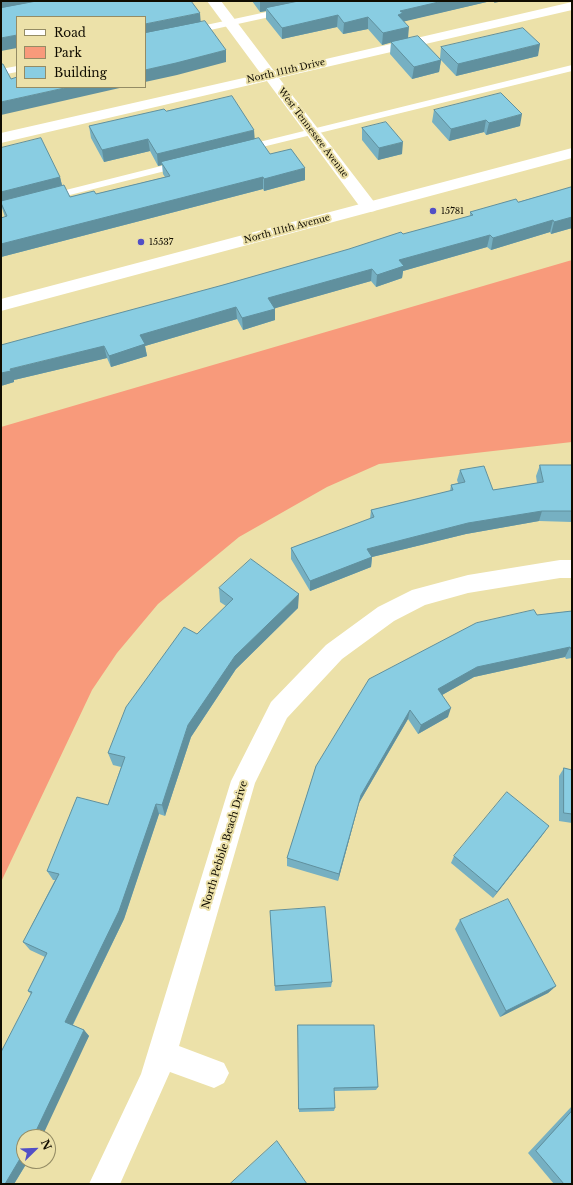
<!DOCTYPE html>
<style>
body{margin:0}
#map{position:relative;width:573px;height:1185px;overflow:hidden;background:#ece1a9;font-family:"Libre Baskerville",serif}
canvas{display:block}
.frame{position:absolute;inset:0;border:2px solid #100c00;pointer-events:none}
.legend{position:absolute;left:16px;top:16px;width:130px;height:72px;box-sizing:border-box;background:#ece1a9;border:1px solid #948c65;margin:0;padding:5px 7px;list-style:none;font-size:12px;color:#100c00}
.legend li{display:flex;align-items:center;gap:8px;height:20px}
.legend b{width:20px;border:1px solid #948c65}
.north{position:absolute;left:16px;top:1129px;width:40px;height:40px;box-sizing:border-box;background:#ece1a9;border:1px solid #948c65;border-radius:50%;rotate:67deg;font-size:11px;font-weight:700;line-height:16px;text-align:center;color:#100c00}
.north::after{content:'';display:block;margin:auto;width:14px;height:18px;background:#524fc6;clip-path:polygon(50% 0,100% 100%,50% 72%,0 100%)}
</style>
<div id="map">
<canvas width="573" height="1185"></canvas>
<div class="frame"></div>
<ul class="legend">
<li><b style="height:5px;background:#fff"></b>Road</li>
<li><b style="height:11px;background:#f89a7b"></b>Park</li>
<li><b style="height:11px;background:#89cde2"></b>Building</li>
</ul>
<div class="north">N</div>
</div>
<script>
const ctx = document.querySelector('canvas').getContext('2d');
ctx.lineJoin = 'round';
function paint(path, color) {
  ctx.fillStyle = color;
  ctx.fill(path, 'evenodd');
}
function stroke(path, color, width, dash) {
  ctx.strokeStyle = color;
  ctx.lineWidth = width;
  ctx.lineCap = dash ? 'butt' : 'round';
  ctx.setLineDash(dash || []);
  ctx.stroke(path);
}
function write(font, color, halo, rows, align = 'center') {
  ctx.font = font + ' "Libre Baskerville",serif';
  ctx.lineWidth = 4;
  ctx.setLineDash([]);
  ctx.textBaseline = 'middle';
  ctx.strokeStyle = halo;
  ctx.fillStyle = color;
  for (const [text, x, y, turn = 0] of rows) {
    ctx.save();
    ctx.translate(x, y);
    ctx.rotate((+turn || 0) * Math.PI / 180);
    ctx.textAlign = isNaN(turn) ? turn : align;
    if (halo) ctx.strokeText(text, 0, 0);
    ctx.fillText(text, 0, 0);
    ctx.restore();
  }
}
paint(new Path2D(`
 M572,260V442L379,464L327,487L239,537L158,604L117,653L92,690L1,882V427Z`), '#f89a7b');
paint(new Path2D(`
 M285,8L288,9V13L192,34L188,31L192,28Z
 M572,65V71L246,151L241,148L243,146Z
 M17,66V72L1,75V69Z
 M181,161L185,162L186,164L185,166L50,200L45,197L46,195Z`), '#fff');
paint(new Path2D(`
 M207,1H221L274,71L572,2V10L279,78L375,203L377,207L375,211L369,212L363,211L267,81L1,143V133L261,74Z
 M560,560H572V578H560L468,593L425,605L394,621L342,659L287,718L255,783L179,1046L224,1063L229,1073L224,1083L214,1088L170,1072L120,1184H89L141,1074L231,781L271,702L326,645L378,607L412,590L468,575Z`), '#fff');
paint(new Path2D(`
 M572,148V158L1,311V299Z`), '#fff');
paint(new Path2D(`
 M252,1H491L404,21L408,38L441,60L439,72L412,79L390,54L391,42L382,45L368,29L343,34L337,27L282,39L266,19V11L260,12Z
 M441,47L538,56L456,76L440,59Z
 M434,110L520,126L486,135L484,132L449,141L432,122Z
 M166,111L254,139L270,154L305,180L264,191L263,189L1,257V218L5,217L1,205V148L60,177L62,186L70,197L96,194L165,177L163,174L162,165L158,166L150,151L104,162L91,138L89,126Z
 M362,128L402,154L378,160L362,140Z
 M572,187V228L551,234L550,232L491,250L487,247L403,271L402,278L376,287L371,281L275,308V320L243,330L237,319L145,346L147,356L111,367L107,358L14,380V382L1,386L223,285L470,216V212L518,202Z
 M540,465H572V522L539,521L466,534L372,557L371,567L310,591L291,559V548L370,519L371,510L450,491L451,485L458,483L457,480L460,470L493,490L537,483L536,476Z
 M219,588L298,608L236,669L191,737L165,816L159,814L124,919L73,1025L84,1030L89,1036L24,1161H28L14,1184H1L31,994L28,991L45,957L30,950L23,942L55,880H53L47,871L108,805L121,767L113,765L108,753L197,634L226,606L220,602Z
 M572,611V658L566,659L565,657L474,677L442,695L448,717L418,734L408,719L359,803L338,881L287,866V858L316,766L537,615Z
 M564,768L572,770V823L559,821V776Z
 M544,833L493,898L451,863L454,856Z
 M270,911L332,982L331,987L275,991Z
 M460,920L556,986L548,993L500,1017L455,929Z
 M298,1029L378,1087L376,1090L334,1091L335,1108L334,1111L299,1112Z
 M572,1106V1184H554L528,1153Z`), '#76b0c2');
paint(new Path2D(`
 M1,1H42L1,9Z
 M260,1H312L266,8V11L260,12Z
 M443,1H491L402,22L398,15L400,11Z
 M495,1H503L494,3Z
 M200,13L201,25L145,36V24Z
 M338,15L337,27L282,39V28Z
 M368,17V29L343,34L344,23Z
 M409,27L408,38L382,45L383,33Z
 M17,35V48L1,51V38Z
 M540,44L538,56L456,76L458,64Z
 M226,50V62L177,75L145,82V70Z
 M441,60L439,72L412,79L414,67Z
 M69,87H124L1,115V102Z
 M522,114L520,126L486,135L489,123Z
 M486,120L484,132L449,141L451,129Z
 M254,130L255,142L161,162L162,165L158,166L157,154Z
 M148,139L150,151L104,162L102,150Z
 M403,142L402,154L378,160L379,148Z
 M305,168V180L264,191V179Z
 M60,177L63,189L1,203V192Z
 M263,177V189L1,257V244Z
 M572,217V228L551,234L554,222Z
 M553,220L550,232L491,250L493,238Z
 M490,235L487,247L403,271L402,278L376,287L377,275L399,260Z
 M372,269L371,281L269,310L268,298Z
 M236,307L237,319L145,346L147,356L111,367L109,356L140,335Z
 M275,309V320L243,330L242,318Z
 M104,346L107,358L14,380V382L1,386V373L10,369Z
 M542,511L539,521L466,534L372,557L371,567L310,591V581L367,549L468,523Z
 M299,594L298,608L236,669L191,737L165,816L162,805L188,725L235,656Z
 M570,647L565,657L474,677L435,699L438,689L477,667Z
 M451,708L448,717L418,734L421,725Z
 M410,710L408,719L359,803L338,881L339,874L361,795Z
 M156,804L159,814L124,919L71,1028L65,1022Z
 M549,826L544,833L493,898L497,892Z
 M556,986L548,993L500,1017L506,1011Z
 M84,1030L89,1036L42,1137H33Z
 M24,1152V1161H28L14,1184H5Z`), '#60909e');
const building = new Path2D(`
 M37,1H191L200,13L145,24V17H17V35L1,38V8Z
 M299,1H443L400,11L403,13L398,15L409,27L383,33L368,17L344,23L338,15L282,28L266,8Z
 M205,21L226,50L176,63L145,70V33Z
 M523,28L540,44L458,64L441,47Z
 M418,36L441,60L414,67L391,42Z
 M1,64H3L11,79L17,77V87H69L1,102Z
 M501,93L522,114L489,123L486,120L451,129L434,110Z
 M232,96L254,130L157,154L148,139L102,150L89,126L164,109L166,111Z
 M386,122L403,142L379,148L362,128Z
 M41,138L60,177L1,192V148Z
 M259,138L270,154L291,149L305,168L264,179L263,177L1,244V218L7,216L1,203V201L64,185L70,197L94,191L96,194L170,176L161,162Z
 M572,187V217L554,222L553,220L493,238L490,235L399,260L404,266L377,275L372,269L268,298L275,309L242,318L236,307L140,335L145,344L109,356L104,346L10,369L11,371L1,373V345L223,285L349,249L401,232L403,234L473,215L470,212L516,199L518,202Z
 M540,465H572V511H542L468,523L367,549L372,557L310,581L291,548L374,517L371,510L453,490L451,485L465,482L460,470L484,466L493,490L543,482Z
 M251,559L299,594L235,656L188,725L162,805L156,804L119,911L65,1022L84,1030L35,1133L33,1137H24V1152L5,1184H1V1052L32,992L28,991L47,953L23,942L59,874L47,871L77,797L108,805L125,757L108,753L126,707L184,627L197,634L233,599L219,588Z
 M534,610L537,615L572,611V648L571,649L570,647L477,667L438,689L451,708L421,725L410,710L361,795L339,874L287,858L316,766L369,679L476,623Z
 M564,768L572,770V814L564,813Z
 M507,792L549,826L497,892L454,856Z
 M508,899L556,986L506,1011L460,920Z
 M325,907L332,982L275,986L270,911Z
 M298,1025H374L378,1087L334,1088L335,1108L299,1109Z
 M572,1111V1184H564L536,1151Z
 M277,1141L307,1184H230Z`);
paint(building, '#89cde2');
stroke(building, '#60909e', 1);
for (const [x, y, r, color] of [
 [433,211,4,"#524fc6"],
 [141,242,4,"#524fc6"]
]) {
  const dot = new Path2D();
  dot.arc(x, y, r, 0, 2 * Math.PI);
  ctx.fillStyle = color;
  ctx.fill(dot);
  stroke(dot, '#ece1a9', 1.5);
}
write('9px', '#100c00', '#ece1a9', [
 ["North 111th Drive",286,71,-13],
 ["West Tennessee Avenue",313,133,53],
 ["North 111th Avenue",287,229,-15]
]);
write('9px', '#100c00', '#ece1a9', [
 ["15781",441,211],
 ["15537",149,242]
], 'left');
write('10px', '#100c00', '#ece1a9', [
 ["North Pebble Beach Drive",225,845,-73]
]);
</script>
